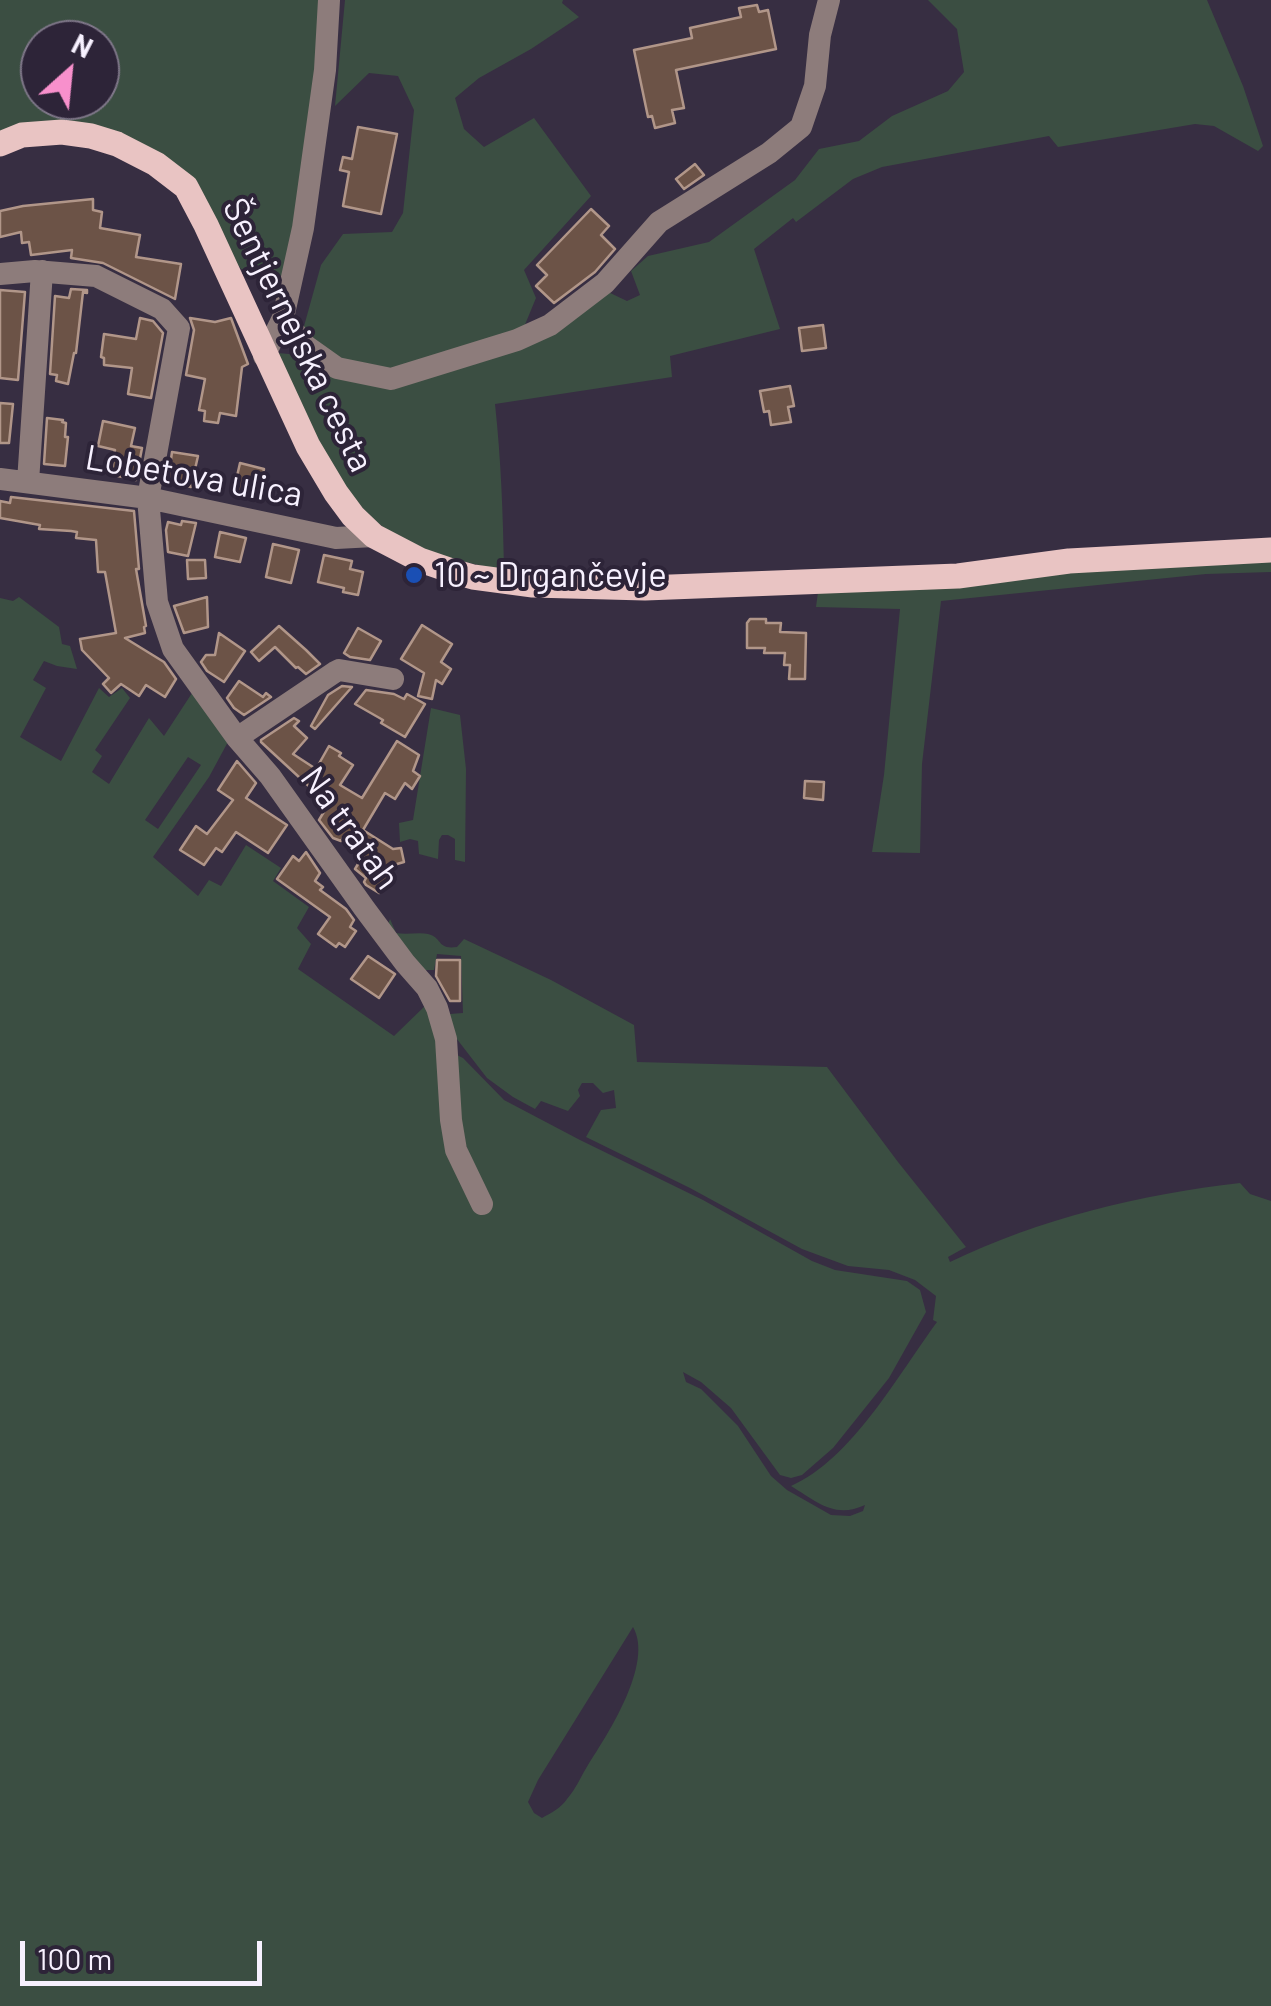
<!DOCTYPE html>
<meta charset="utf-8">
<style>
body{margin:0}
#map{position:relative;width:1271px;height:2006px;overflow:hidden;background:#372e42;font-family:Barlow,sans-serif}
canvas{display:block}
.north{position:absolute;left:20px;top:20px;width:100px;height:100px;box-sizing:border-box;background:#2d2438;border:2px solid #7e7688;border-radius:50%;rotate:27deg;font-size:28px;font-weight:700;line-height:40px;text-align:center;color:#f7f1ff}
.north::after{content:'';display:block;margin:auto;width:35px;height:45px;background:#f890cc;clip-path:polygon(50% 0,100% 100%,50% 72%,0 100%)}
.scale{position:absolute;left:20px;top:1941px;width:242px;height:45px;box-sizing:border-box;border:5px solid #f7f1ff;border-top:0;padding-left:12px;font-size:30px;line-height:35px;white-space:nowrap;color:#f7f1ff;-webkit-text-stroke:8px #2d2438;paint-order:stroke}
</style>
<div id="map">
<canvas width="1271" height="2006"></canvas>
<div class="north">N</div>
<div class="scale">100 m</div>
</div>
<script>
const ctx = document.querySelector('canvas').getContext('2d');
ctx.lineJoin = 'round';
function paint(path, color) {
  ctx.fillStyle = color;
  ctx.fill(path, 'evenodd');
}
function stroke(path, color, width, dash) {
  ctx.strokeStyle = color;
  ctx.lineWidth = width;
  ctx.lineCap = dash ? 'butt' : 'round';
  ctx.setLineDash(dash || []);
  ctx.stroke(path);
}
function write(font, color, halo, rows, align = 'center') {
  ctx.font = font + ' Barlow,sans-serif';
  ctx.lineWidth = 8;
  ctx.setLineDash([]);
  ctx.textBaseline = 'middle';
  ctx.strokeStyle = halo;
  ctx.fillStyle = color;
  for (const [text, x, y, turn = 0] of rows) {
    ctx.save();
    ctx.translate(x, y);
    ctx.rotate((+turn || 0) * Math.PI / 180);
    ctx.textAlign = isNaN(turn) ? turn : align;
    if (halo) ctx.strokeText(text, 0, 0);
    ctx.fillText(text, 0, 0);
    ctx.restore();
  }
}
paint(new Path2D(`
 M0,0H324L312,145L279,293L274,291L258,272L241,269L155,153L0,132ZM40,40H100V100H40Z
 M345,0H563L562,3L579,17L531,49L479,78L455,98L464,129L484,147L534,118L591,196L524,270L536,298L524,327L606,291L627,301L640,295L631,271L648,256L709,242L795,180L819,149L859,141L892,116L948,91L964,72L957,29L928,0H1207L1243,86L1263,146L1258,151L1214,126L1195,124L1058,147L1049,136L882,167L853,179L796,222L793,218L754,249L780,329L670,356L672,377L495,404C501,459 503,514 504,569H496C466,562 434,556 407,542C341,510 305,418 278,353L289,354L320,375L331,363L301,337L321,265L343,234L392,232L403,213L414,110L398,76L369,73L335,106Z
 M1271,559V572L1206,574L941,601L922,764L920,853L872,852L884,775L900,609L816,607L818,592C937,592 1053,571 1171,562C1204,560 1238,560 1271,559Z
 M19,597L59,627L62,644L70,646L77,669L57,666L44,661L33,680L46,688L20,737L61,761L99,688L109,697L122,688L130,698L95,750L102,756L92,772L109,784L149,718L164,736L194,690L229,740L209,777L153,857L198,896L209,880L221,886L246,845L281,868L273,881L309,907L297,928L311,944L298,969L394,1036L427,1004L433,1016L449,1153L474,1168L456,1117L453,1053L463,1058L504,1100L580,1140L703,1200L812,1261L835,1270L907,1281L920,1290L926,1312L889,1378L833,1448L802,1475L791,1478L780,1475L731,1408L701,1382L683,1372L686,1382L701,1389L738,1426L771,1476L787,1490L831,1515L850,1516L863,1511L865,1505C835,1519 817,1502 791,1486C852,1459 898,1375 937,1322L933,1320L936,1296L915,1280L889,1270L848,1266L802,1249L690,1188L586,1137L601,1110L616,1108L614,1090L603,1093L593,1083H582L578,1090L580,1096L568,1111L541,1101L535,1109L513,1097L487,1078L453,1034L450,1014L463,1013L461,956L437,954L434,970H417L386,929L390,919L396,933C407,935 419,932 428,934C443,938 437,950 457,947L464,939L551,980L634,1025L637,1062L827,1067L898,1162L966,1247L948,1257L950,1262C1039,1219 1142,1194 1240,1183L1250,1194L1271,1201V2006H0V598L13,601ZM188,757L201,765L158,829L145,820ZM633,1627C654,1663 608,1734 588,1765C581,1776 576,1789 567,1799C561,1808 551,1813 542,1818L534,1813L528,1802L538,1780Z
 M431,708L460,715L466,769L465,862L455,860V839L448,835H442L439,840L438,859L419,854L418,841L410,839L400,842L399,823L413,820Z`), '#3b4e42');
const building = new Path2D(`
 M757,5L759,12L768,10L776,49L676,70L684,108L672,110L675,123L655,128L652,116L648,117L634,50L692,38L690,28L741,17L739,8Z
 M358,127L397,134L381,214L343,206L349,172L340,170L343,157L352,159Z
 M695,164L704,175L684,189L676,179Z
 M93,199V210L102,212L100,228L140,235L136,257L181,264L175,299L103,263L71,258L72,250L31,255L29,242L22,243L21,232L0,237V211L23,206Z
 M591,209L609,226L601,235L615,249L595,272L554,303L536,286L547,275L537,265Z
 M71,289L87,290V293L83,292L76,353H74L68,384L56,381L57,375L50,374L55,296L69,298Z
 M0,290L25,292L18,380L0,378Z
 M140,318L153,321L163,333L151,398L128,394L132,368L104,365V358L101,357L104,334L136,339Z
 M190,318L215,322L231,318L248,364L242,367L236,416L220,413L218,423L204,421L205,411L199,410L205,379L186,375L194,330Z
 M823,325L826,348L802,351L799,328Z
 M790,386L794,406L788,407L791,422L771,425L769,411L764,412L760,391Z
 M0,403L13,404L9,443H0Z
 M47,418L63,420L62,422L66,423L65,437H68L65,466L44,464Z
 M103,421L135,428L131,446L142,448L136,480L118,476L119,471L112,469L115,450L98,446Z
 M172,452L198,456L191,487L168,481Z
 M240,463L264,469L258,499L233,494Z
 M11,497L134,511L139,569H136L146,626L144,627L145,633L125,638L164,662L176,679L165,697L146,685L139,696L121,684L111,693L103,684L109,678L82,650L80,639L116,633L105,572H98L96,540L76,538L77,532L71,531L39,529L40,525L0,518V501L10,503Z
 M182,521L196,523L188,556L168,552L166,530L168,522L181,525Z
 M220,532L246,538L240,562L215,557Z
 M273,544L299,550L291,583L266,577Z
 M324,555L352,561L350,569L363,572L358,595L343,592L344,588L318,582Z
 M187,560H205L206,578L188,579Z
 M207,597L208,627L184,633L174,606Z
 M750,619H766V623H781L780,632L806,633L805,679H789L790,665H784L785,653H764L765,648H747V623Z
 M422,625L452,644L441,662L451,669L442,684L436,680L432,699L418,696L424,673L401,659Z
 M279,626L306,650L320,664L306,674L298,667L296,668L275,647L259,661L251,652Z
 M358,628L381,641L370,660L350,657L344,653Z
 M219,633L245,651L224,682L207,671L201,662L206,655H215Z
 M239,681L263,697L266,693L271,697L244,715L234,708L227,698Z
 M342,686L352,687L315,729L311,726L328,695Z
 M366,690L394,694L404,699L407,694L425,704L405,737L381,723L383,720L355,704Z
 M294,718L299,721L294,726L307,738L293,754L316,769L329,746L341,753L339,756L353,765L340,785L362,798L397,741L419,755L413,771L420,776L412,789L405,783L395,799L385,793L363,830L393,849L401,848L404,862L397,864L379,893L366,885L364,882L366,878L355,869L367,849L344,836L341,841L333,838L319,820L325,810L322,807L326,802L261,742V740Z
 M237,761L256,783L246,798L287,825L268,853L236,832L222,852L216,848L204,865L180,850L196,826L207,834L233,800L218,790Z
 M805,781L824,782L823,800L804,798Z
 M306,852L320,873L315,881L323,887L320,890L346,909L354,920L350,927L356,931L345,947L339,943L336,947L318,934L330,917L277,879L293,856L299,861Z
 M368,956L395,974L379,998L351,979Z
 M437,960H460V1001H450L436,976Z`);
paint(building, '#6c5347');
stroke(building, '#b19689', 2.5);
stroke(new Path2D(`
 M0,274L35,271L96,276L162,309L179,328L148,498L157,602L173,649L237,738L270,776L364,908L405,963L427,988L437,1008L446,1039L451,1120L456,1150L482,1204
 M283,318L306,346L337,368L391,379L517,340L550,325L605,283L659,222L769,153L801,127L815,86L820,35L829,0
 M264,356L283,318L303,228L325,70L329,0
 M0,479L148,498L336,538L374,536
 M28,482L42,271
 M237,738L335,672L339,670L393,679`), '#8d7c7b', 22);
stroke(new Path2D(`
 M0,144L22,135L62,132L91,136L117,144L156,164L186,187L206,225L308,446L336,493L353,516L374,536L420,560L452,571L473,577L533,585L645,588L958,576L1069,561L1271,550`), '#e9c4c3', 25);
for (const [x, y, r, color] of [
 [414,575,10,"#1a4fb4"]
]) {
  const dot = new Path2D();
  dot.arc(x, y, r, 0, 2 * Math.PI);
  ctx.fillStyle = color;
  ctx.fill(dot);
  stroke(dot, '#2d2438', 4);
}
write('35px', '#f7f1ff', '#2d2438', [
 ["Šentjernejska cesta",298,335,64],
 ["Lobetova ulica",194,476,10],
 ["Na tratah",350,828,54]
]);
write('35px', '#f7f1ff', '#2d2438', [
 ["10 ~ Drgančevje",434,575]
], 'left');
</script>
